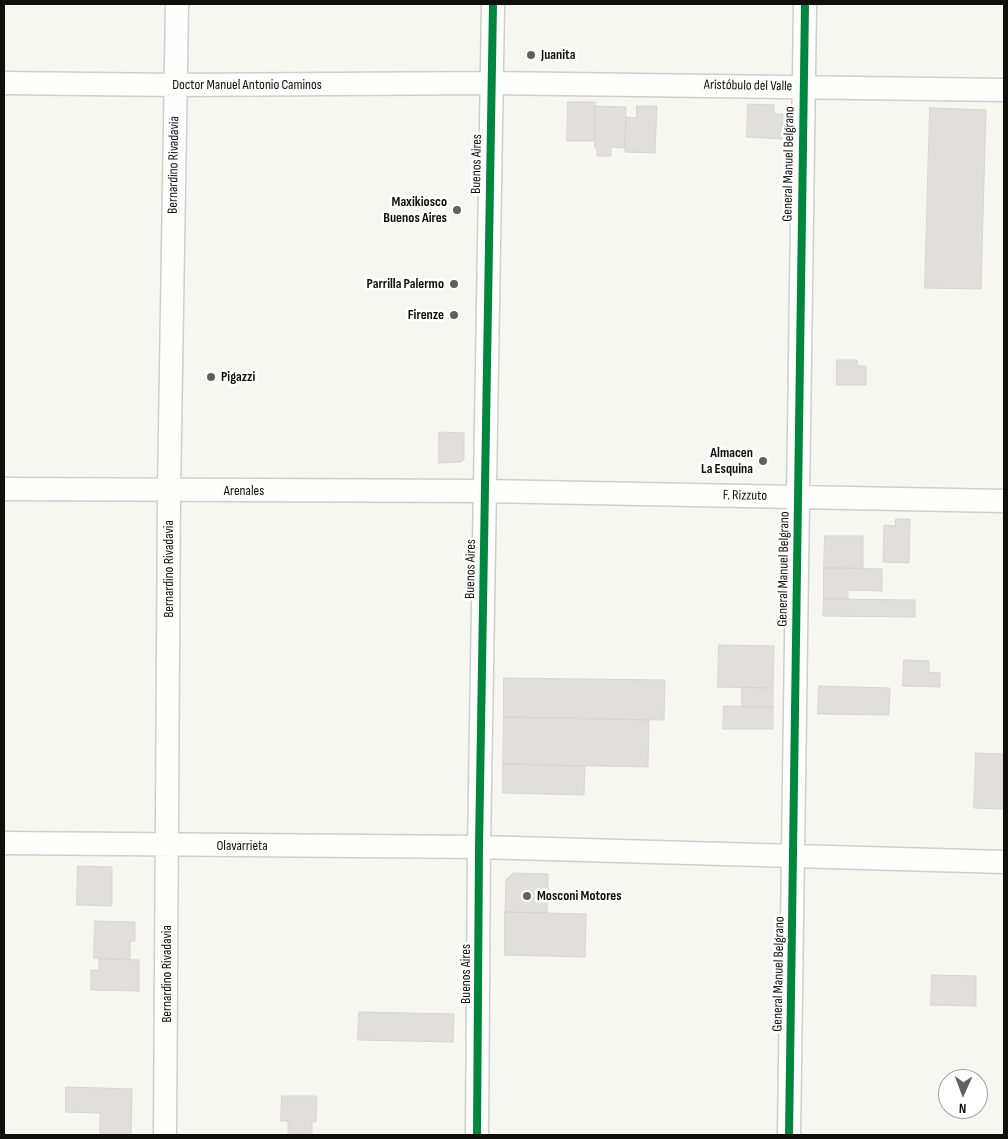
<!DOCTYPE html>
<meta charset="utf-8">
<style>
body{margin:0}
#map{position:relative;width:1008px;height:1139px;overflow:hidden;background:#f7f7f1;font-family:"Sofia Sans Condensed",sans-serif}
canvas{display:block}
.frame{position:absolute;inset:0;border:5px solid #0f0f0b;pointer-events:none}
.north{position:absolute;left:938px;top:1069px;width:50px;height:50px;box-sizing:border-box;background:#fff;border:1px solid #9f9f9d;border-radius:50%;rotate:182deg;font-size:14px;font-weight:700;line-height:20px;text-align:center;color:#0f0f0b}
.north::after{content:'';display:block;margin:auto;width:18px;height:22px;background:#60605c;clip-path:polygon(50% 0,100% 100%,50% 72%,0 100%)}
</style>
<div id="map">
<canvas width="1008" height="1139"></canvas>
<div class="frame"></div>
<div class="north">N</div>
</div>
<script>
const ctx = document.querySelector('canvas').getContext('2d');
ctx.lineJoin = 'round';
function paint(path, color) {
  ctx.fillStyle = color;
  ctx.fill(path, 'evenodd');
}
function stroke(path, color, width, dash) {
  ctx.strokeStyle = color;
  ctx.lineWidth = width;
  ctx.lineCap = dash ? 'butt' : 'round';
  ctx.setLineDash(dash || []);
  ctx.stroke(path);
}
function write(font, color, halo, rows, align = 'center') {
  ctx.font = font + ' "Sofia Sans Condensed",sans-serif';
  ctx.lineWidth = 5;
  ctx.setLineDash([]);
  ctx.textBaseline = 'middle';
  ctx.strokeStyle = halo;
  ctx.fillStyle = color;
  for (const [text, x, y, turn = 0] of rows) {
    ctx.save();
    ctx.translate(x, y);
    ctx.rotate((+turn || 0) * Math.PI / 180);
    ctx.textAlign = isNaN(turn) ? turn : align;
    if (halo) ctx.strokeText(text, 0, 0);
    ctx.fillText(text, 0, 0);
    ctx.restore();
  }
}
const building = new Path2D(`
 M568,102H595V141H567Z
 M748,104L774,105V114H783L782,139L747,137Z
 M595,106L626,107L625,148L611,147V156H597V148H595Z
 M637,106H657L655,153L625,152L626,117L636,118Z
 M930,108L986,110L981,289L925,288Z
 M837,360H857V366H866V385H837Z
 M439,432L464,433V459L461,462L439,463Z
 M896,519H910L909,563L883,562L884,525L895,526Z
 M825,536H863V568H824Z
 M824,568L882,569V591L848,590V599H824Z
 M824,599L915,600V617L823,616Z
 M719,645L774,646L773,688L718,687Z
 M904,660L929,661V672L940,673V687L903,686Z
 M504,678L665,680L664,720L504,717Z
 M819,686L890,688L889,715L818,714Z
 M742,687L773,688V707H742Z
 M724,706L773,707V729H723Z
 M504,717L649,720L648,767L503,764Z
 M976,753L1004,754V809L974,808Z
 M503,764L585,766L584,795L503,793Z
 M78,866L112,867V906L77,905Z
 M514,873L548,874L547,913L505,912L506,880Z
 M505,912L586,914L585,957L505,955Z
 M95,921L135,922V941H130V959L94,958Z
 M99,959L139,960V991L91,990V970H99Z
 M932,975L976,976V1006L931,1005Z
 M359,1012L454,1014L453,1042L358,1040Z
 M66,1087L132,1089L131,1135H100V1113L66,1112Z
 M282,1096H317L316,1122H312V1135H288V1121H281Z`);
paint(building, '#e1dfdb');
stroke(building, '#d7d5d1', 1);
const minor = new Path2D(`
 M4,83L176,85L491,83L1004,90
 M4,489L485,491L1004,501
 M4,843L479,847L1004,862
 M165,1135L169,491L177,4
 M477,1135L479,847L493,4
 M789,1135L805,4`);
stroke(minor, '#cfcfca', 25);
stroke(minor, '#fefefd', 22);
stroke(new Path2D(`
 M477,1135L479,847L493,4
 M789,1135L805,4`), '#00873e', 8);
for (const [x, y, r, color] of [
 [531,55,5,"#60605c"],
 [457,210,5,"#60605c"],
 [454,284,5,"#60605c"],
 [454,315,5,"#60605c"],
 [211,377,5,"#60605c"],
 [763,461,5,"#60605c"],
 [527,896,5,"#60605c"]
]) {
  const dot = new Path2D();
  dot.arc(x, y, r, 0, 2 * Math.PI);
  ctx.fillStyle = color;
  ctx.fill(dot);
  stroke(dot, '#fff', 2);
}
write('bold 14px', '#0f0f0b', '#fff', [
 ["Juanita",541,55,"left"],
 ["Maxikiosco",447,202],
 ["Buenos Aires",447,218],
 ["Parrilla Palermo",444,284],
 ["Firenze",444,315],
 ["Pigazzi",221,377,"left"],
 ["Almacen",753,453],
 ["La Esquina",753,469],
 ["Mosconi Motores",537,896,"left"]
], 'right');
write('14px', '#0f0f0b', '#fff', [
 ["Doctor Manuel Antonio Caminos",247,85],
 ["Aristóbulo del Valle",748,86,1],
 ["Buenos Aires",477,164,-89],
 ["General Manuel Belgrano",789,164,-89],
 ["Bernardino Rivadavia",174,165,-89],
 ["Arenales",244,491],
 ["F. Rizzuto",745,496,1],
 ["Bernardino Rivadavia",169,569,-90],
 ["Buenos Aires",471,569,-89],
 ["General Manuel Belgrano",784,569,-89],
 ["Olavarrieta",242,846],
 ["Bernardino Rivadavia",167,974,-90],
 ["Buenos Aires",466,974,-90],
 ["General Manuel Belgrano",779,974,-89]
]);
</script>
